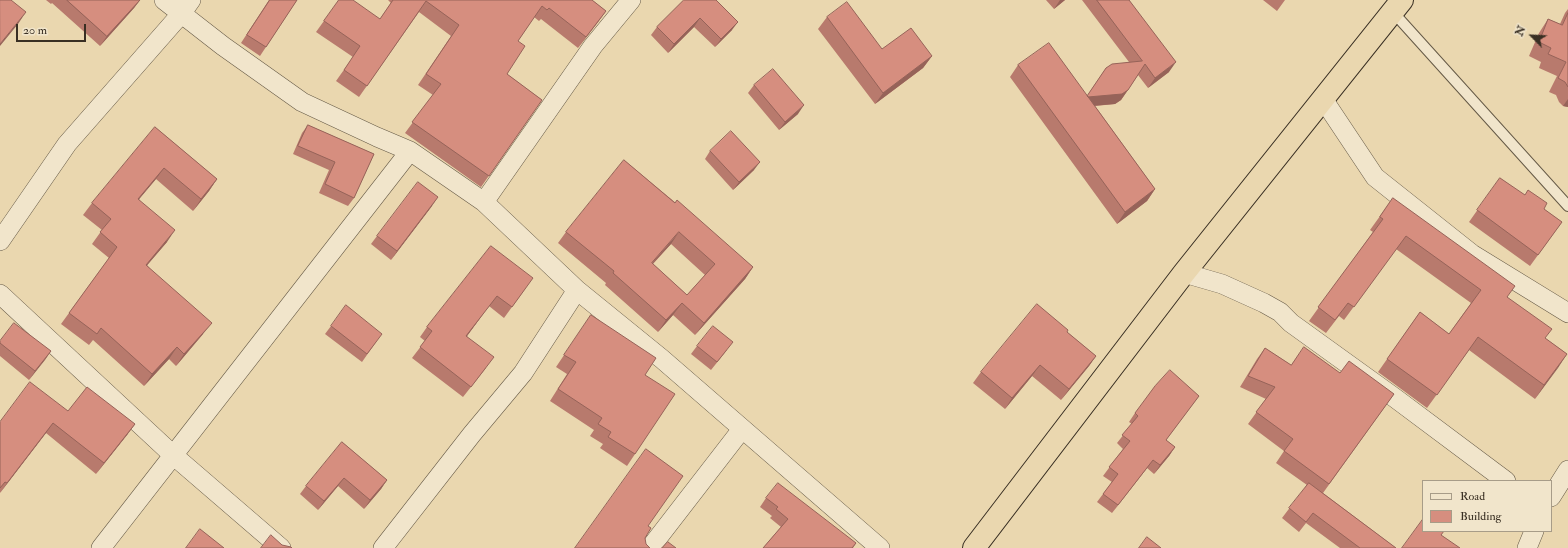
<!DOCTYPE html>
<style>
body{margin:0}
#map{position:relative;width:1568px;height:548px;overflow:hidden;background:#ead7af;font-family:"IM FELL Double Pica",serif}
canvas{display:block}
.legend{position:absolute;left:1422px;top:480px;width:130px;height:52px;box-sizing:border-box;background:#f1e5cb;border:1px solid #a79c88;margin:0;padding:5px 7px;list-style:none;font-size:12px;color:#392f23}
.legend li{display:flex;align-items:center;gap:8px;height:20px}
.legend b{width:20px;border:1px solid #a79c88}
.north{position:absolute;left:1512px;top:16px;width:40px;height:40px;-webkit-text-stroke:3px #f1e5cb;paint-order:stroke;rotate:294deg;font-size:11px;font-weight:700;line-height:16px;text-align:center;color:#392f23}
.north::after{content:'';display:block;margin:auto;width:14px;height:18px;background:#392f23;clip-path:polygon(50% 0,100% 100%,50% 72%,0 100%)}
.scale{position:absolute;left:16px;top:24px;width:70px;height:18px;box-sizing:border-box;border:2px solid #392f23;border-top:0;padding-left:5px;font-size:12px;line-height:14px;white-space:nowrap;color:#392f23;-webkit-text-stroke:3px #f1e5cb;paint-order:stroke}
</style>
<div id="map">
<canvas width="1568" height="548"></canvas>
<ul class="legend">
<li><b style="height:5px;background:#f1e5cb"></b>Road</li>
<li><b style="height:11px;background:#d68e7f"></b>Building</li>
</ul>
<div class="north">N</div>
<div class="scale">20 m</div>
</div>
<script>
const ctx = document.querySelector('canvas').getContext('2d');
ctx.lineJoin = 'round';
function stroke(path, color, width, dash) {
  ctx.strokeStyle = color;
  ctx.lineWidth = width;
  ctx.lineCap = dash ? 'butt' : 'round';
  ctx.setLineDash(dash || []);
  ctx.stroke(path);
}
function paint(path, color) {
  ctx.fillStyle = color;
  ctx.fill(path, 'evenodd');
}
const service = new Path2D(`
 M1393,12L1568,206`);
const minor = new Path2D(`
 M164,0L223,46L302,102L377,137L410,151L484,202L577,290L523,373L472,434L383,548
 M1323,99L1375,177L1472,254L1568,313
 M484,202L593,46L631,0
 M0,241L67,144L181,14L191,0
 M1184,273L1222,284L1264,303L1280,312L1291,323L1395,398L1506,481
 M577,290L662,359L880,548
 M0,294L173,455L281,548
 M1551,497L1568,470
 M101,548L410,151
 M650,548L742,429
 M1527,548L1534,531`);
const trunk = new Path2D(`
 M974,548L1184,273L1402,0`);
stroke(service, '#655946', 12);
stroke(minor, '#655946', 20);
stroke(trunk, '#392f23', 24);
stroke(service, '#f1e5cb', 10);
stroke(minor, '#f1e5cb', 19);
stroke(trunk, '#ead7af', 22);
paint(new Path2D(`
 M46,0H140L134,8L100,46L52,3L51,4Z
 M269,0H297L260,56L241,43Z
 M339,0L380,19L391,3L388,0H592L606,11L598,22L578,48L541,19L539,21L534,17L518,41L507,74L542,100L481,187L405,133L433,95L418,85L451,36L419,12L359,97L336,81L353,57L316,32Z
 M684,0L732,30L715,47L694,27L668,53L651,35L657,27Z
 M1046,0H1065L1054,9Z
 M1082,0H1129L1169,72L1148,88L1138,75L1121,100L1115,104L1095,106L1155,189L1147,201L1117,224L1010,77L1018,65L1087,96L1106,68L1129,62Z
 M1263,0H1285L1277,11Z
 M1568,9V107L1563,106L1559,102L1556,95L1549,92L1557,76L1539,68L1541,62L1529,56L1539,33L1548,19L1560,24L1565,13Z
 M827,17L882,49L932,56L923,68L875,104L818,29Z
 M754,85L798,114L779,130L748,93Z
 M308,125L374,154L354,198L348,206L319,193L329,170L293,154L302,133Z
 M155,127L217,179L209,191L193,211L156,179L139,199L167,242L147,265L203,334L176,366L169,359L144,386L93,340L89,345L61,324L109,258L92,244L102,230L83,215L92,203Z
 M710,151L754,170L733,190L705,159Z
 M624,160L753,267L745,279L695,335L673,315L658,332L605,285L606,283L558,243L566,232ZM671,244L705,275L687,295L653,264Z
 M1500,178L1562,222L1530,266L1469,222Z
 M1393,198L1507,297L1545,338L1567,354L1535,399L1469,350L1427,408L1378,372L1420,312L1449,334L1471,303L1396,249L1344,320L1339,316L1326,333L1309,321L1373,232L1370,230Z
 M432,206L391,260L371,244L377,236Z
 M491,246L525,289L504,318L489,306L467,336L486,368L463,397L412,358L425,341L420,337L427,327Z
 M591,315L645,375L635,454L627,466L600,448L603,444L590,436L594,430L550,401L567,374L556,367Z
 M331,326L376,342L362,362L325,334Z
 M1067,332L1096,356L1089,366L1061,400L1032,376L1005,409L973,383L981,372Z
 M0,341L51,351L29,380L0,356Z
 M697,346L727,350L711,370L691,354Z
 M1265,348L1291,365L1340,373L1394,394L1323,493L1396,548H1340L1306,523L1299,532L1282,518L1307,485L1276,463L1284,451L1248,424L1266,399L1240,387L1257,359Z
 M1199,396L1166,440L1175,447L1169,456L1154,474L1147,468L1112,513L1097,502L1112,482L1103,476L1123,449L1117,443L1132,424L1129,422L1135,413Z
 M68,411L135,424L127,435L96,474L46,433L0,493V422Z
 M342,442L387,480L381,489L364,509L338,486L318,510L300,494L306,486Z
 M766,498L856,543L853,548H763L781,527L770,518L772,516L760,507Z`), '#b87a6d');
paint(new Path2D(`
 M140,0L134,8L100,46L107,36Z
 M1060,0H1065L1054,9Z
 M606,11L598,22L578,48L586,37Z
 M26,12L18,24L0,46V44Z
 M700,18L694,27L668,53L674,44Z
 M738,22L732,30L715,47L721,39Z
 M932,56L923,68L875,104L883,93Z
 M1176,62L1169,72L1148,88L1155,78Z
 M1128,90L1121,100L1115,104L1079,107L1086,97Z
 M1568,99V107L1563,106Z
 M804,105L798,114L779,130L785,122Z
 M760,162L754,170L733,190L739,182Z
 M164,168L156,179L130,210L138,199Z
 M217,179L209,191L193,211L201,199Z
 M1155,189L1147,201L1117,224L1125,212Z
 M438,197L432,206L391,260L397,251Z
 M175,230L167,242L138,276L146,265Z
 M679,232L671,244L643,274L652,263Z
 M753,267L745,279L695,335L704,323Z
 M497,296L489,306L459,347L466,336Z
 M682,303L673,315L658,332L666,320Z
 M212,323L203,334L176,366L184,354Z
 M177,347L169,359L144,386L152,374Z
 M51,351L45,360L29,380L35,371Z
 M1567,354L1558,368L1535,399L1544,385Z
 M1096,356L1089,366L1061,400L1069,389Z
 M1040,365L1032,376L1005,409L1012,398Z
 M53,423L46,433L0,493L7,483Z
 M135,424L127,435L96,474L104,463Z
 M1175,447L1169,456L1154,474L1160,465Z
 M1153,460L1147,468L1112,513L1118,505Z
 M344,478L338,486L318,510L324,501Z
 M387,480L381,489L364,509L370,500Z`), '#966359');
const building = new Path2D(`
 M0,0H11L26,12L0,44Z
 M67,0H140L107,36Z
 M270,0H297L266,47L247,35Z
 M339,0H353L380,19L393,0H592L606,11L586,37L549,8L547,10L542,6L518,41L525,46L507,74L542,100L489,176L412,122L441,84L426,74L459,25L426,1L367,86L344,70L360,46L324,21Z
 M684,0H716L738,22L721,39L700,18L674,44L657,27Z
 M1097,0H1129L1176,62L1155,78L1145,64L1128,90L1122,94L1088,97L1087,96L1106,68L1112,64L1142,61Z
 M847,2L882,49L911,28L932,56L883,93L827,17Z
 M1568,13V87L1565,82L1558,78L1566,62L1548,54L1551,48L1539,42L1548,19L1562,25Z
 M1049,43L1155,189L1125,212L1018,65Z
 M773,69L804,105L785,122L754,85Z
 M308,125L374,154L354,198L325,184L335,162L298,146Z
 M155,127L217,179L201,199L164,168L138,199L175,230L146,265L212,323L184,354L177,347L152,374L101,328L97,334L69,313L117,247L100,232L111,219L92,203Z
 M731,131L760,162L739,182L710,151Z
 M624,160L675,203L677,200L753,267L704,323L682,303L666,320L613,273L614,271L566,232ZM679,232L715,264L687,295L652,263Z
 M1500,178L1525,195L1528,190L1547,203L1544,209L1562,222L1538,255L1477,210Z
 M418,182L438,197L397,251L377,236Z
 M1393,198L1515,286L1507,297L1552,329L1545,338L1567,354L1544,385L1478,337L1437,395L1387,359L1420,312L1449,334L1481,290L1406,236L1354,307L1348,303L1335,320L1318,307L1383,219L1380,217Z
 M491,246L533,278L512,307L497,296L466,336L494,357L471,387L420,347L432,331L427,327Z
 M1037,304L1068,330L1067,332L1096,356L1069,389L1040,365L1012,398L981,372Z
 M346,305L382,334L367,354L331,326Z
 M591,315L656,358L645,375L675,394L635,454L608,437L611,432L598,424L602,418L558,389L576,362L564,355Z
 M14,323L51,351L35,371L0,343V341Z
 M713,326L733,342L717,362L697,346Z
 M1304,347L1340,373L1349,361L1394,394L1329,484L1284,451L1293,439L1256,412L1275,387L1248,376L1265,348L1291,365Z
 M1170,370L1199,396L1166,440L1175,447L1160,465L1153,460L1118,505L1103,494L1118,474L1109,467L1130,441L1122,435L1138,416L1135,413L1155,386Z
 M30,382L68,411L87,387L135,424L104,463L53,423L7,483L5,482L0,488V422Z
 M342,442L387,480L370,500L344,478L324,501L306,486Z
 M646,449L683,476L648,526L651,528L645,538L646,544L650,548H575Z
 M778,483L856,543L852,548H763L788,519L776,509L778,507L766,498Z
 M1309,483L1396,548H1360L1313,513L1306,522L1289,508Z
 M1423,519V531H1444L1441,535L1460,548H1402Z
 M200,529L224,548H186Z
 M271,535L282,545L291,547L292,548H261Z
 M1147,537L1161,548H1139Z
 M668,542L676,548H662Z`);
paint(building, '#d68e7f');
stroke(building, '#966359', 1);
</script>
